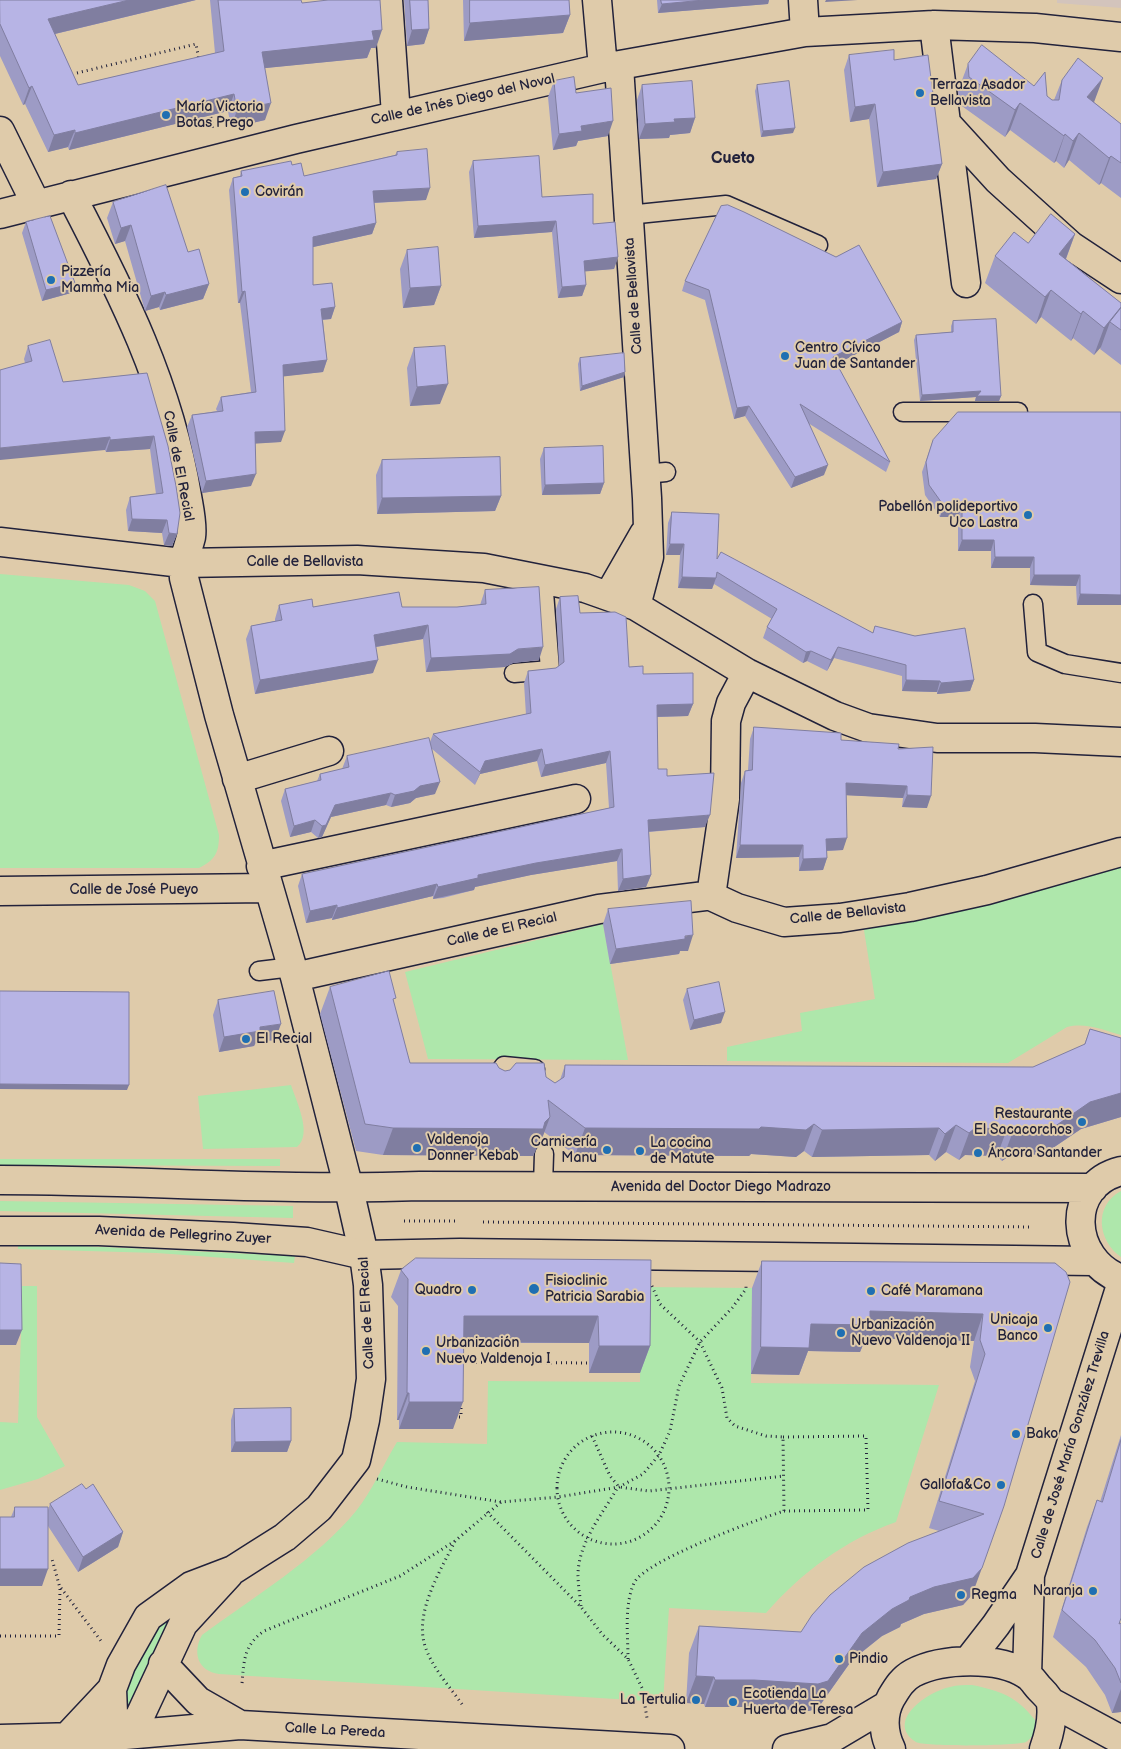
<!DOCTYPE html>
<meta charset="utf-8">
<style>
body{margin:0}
canvas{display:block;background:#dfcbaa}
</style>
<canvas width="1121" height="1749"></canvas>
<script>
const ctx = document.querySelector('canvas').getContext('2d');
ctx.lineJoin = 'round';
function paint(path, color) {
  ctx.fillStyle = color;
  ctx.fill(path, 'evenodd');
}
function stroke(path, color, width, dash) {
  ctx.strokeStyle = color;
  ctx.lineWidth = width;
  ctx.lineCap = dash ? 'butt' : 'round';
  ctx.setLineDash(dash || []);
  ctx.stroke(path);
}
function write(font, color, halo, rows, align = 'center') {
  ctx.font = font + ' "Balsamiq Sans",sans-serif';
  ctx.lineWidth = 4;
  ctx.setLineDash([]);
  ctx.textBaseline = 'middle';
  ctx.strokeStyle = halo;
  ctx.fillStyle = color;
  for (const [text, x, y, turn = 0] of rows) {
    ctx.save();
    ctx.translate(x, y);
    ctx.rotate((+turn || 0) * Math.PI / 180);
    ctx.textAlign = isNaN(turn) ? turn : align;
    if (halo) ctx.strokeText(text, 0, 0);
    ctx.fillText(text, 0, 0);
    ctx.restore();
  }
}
paint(new Path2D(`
 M1057,0H1121V8L1057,3Z`), '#d3c4bc');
paint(new Path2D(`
 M0,574L129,585L145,591L155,601L219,835C219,853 215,860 199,868H0Z
 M1121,865V1035C1103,1030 1086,1022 1067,1027L1008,1063L727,1061V1047L802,1031L800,1013L875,999L863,924Z
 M603,924L628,1060L428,1059L405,972Z
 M291,1085C296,1101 313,1134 297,1147L203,1149L198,1096Z
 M0,1159H280V1166L0,1165Z
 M1121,1191V1257C1098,1241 1093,1206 1121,1191Z
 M0,1201L293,1206V1218L0,1211Z
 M18,1243L295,1256L294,1263L157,1253L18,1249Z
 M15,1286H37V1417L65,1466L38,1479L0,1490V1422L18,1423L21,1333Z
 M641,1287L752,1288L751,1383L939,1385L896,1522C845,1540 802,1572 766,1613L669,1608L663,1702L219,1674C198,1671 192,1653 202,1635C251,1599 318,1558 356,1511C372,1491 383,1465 397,1442L487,1444L488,1381L640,1382Z
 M177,1608L129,1712H126C118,1688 131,1652 148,1633C156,1624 168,1616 177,1608Z
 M972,1685C1001,1691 1016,1696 1035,1720V1734C1032,1736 1029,1740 1026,1742C1015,1746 924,1747 916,1742C884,1721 929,1691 950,1687C957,1685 965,1685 972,1685Z`), '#aee7ab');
const lane = new Path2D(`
 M628,215L726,205L818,245
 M903,412H1018
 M645,474L666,472
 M1033,604L1037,652L1065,664L1121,673
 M514,673L550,670L543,579
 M259,971L292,967
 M496,1087L498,1074L504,1066L535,1069
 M543,1186L544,1154`);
const street = new Path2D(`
 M388,0L396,115
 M597,0L603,68
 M803,0L805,32
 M934,25L946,123L998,180L1071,246L1121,279
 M619,66L647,498L649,557L636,606
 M946,123L966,283
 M0,131L37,206
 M71,195C122,293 169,385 187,496C189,508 193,525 191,537C187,553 182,560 184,578L219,715L295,977L349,1189L364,1255L368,1285L371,1379L365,1420L356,1460L319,1508L285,1537L258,1554L233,1570L191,1586L148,1617L121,1665L112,1689L114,1736
 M0,214L296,139L603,68L805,32L934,25L1035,28L1121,37
 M0,542L182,563L357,560L484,568L585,588L636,606L747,673L835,716L868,728L937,738H1035L1121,742
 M609,595L644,534
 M237,779L329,751
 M261,866L576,799
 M0,891L268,888
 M711,896L725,799L726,721L731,703L747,673
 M295,977L599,909L705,896H711L737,908L784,922L840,918L910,907L987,890L1121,852
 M968,1661L996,1625L1030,1575
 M163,1664L198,1701L240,1725
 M1027,1675L1030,1575L1121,1285
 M1051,1702L1121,1740
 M67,1737L112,1689
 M0,1739L114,1736L240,1725L670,1749
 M113,1739L139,1718L183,1624L229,1574
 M787,1749L832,1738L886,1706
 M891,1749C883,1733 882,1714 891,1698C897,1688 902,1679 913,1673C942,1658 999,1656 1027,1675C1032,1678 1036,1685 1040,1689C1044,1693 1050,1699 1051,1704C1053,1719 1049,1735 1044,1749`);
const secondary = new Path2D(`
 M1121,1171C1065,1185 1069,1259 1121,1279
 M0,1180C140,1180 281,1191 420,1186L1093,1188
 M0,1231H99L233,1237L307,1242L364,1255L460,1253L1093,1261`);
stroke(lane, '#22223b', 21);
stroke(street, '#22223b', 31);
stroke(secondary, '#22223b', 31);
stroke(new Path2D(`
 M77,73L196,44L199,60
 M210,112L213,131
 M404,1221H457
 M483,1222L1033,1227
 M461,1362L589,1363
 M454,1417H461V1406
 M557 1488a56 56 0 1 1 112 0a56 56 0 1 1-112 0Z
 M592,1436L610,1476L619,1487L649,1491L784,1476
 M783,1437L866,1436L868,1510L784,1511
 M377,1479L407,1487L501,1502
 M487,1512L581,1607L602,1634L628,1659L642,1688L647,1718
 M455,1541C441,1570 414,1612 425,1646C432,1668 451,1688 464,1707
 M61,1588L101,1641
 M581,1606C580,1596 578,1585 578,1575C578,1543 603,1513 618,1487
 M0,1636H59L60,1588L52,1559
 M628,1659C628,1634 624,1606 634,1583C644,1561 758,1519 784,1511L783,1437L766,1436L735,1426L727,1418L722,1388L700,1342L660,1304L651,1284
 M242,1683C244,1660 244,1645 264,1631L400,1576L455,1541L501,1502L558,1497L619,1487L643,1474L659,1455L670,1431L679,1386L700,1342L732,1308L746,1289V1284`), '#22223b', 3, [1, 4]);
stroke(lane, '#dfcbaa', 18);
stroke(street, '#dfcbaa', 28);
stroke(secondary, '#dfcbaa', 28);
paint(new Path2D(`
 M0,0H196L55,34L78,85L215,53L210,0H301L302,3L376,48H371L367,58L265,68V120L231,128L228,111L69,150L68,147L48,152L25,104L23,105L0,56Z
 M404,0H428L429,29L424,44L407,46Z
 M463,0H569L570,15L563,33L464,41Z
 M657,0H769L768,4L658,13Z
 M849,55L894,60L942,164L936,179L877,187L869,119L850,122L844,70Z
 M968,64L1047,96L1052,100H1054L1062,80L1094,102L1121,124V198L1101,183L1099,185L1069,160L1064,168L1056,161L1054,163L1010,130L1005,137L959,104L958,91Z
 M554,81L576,93L608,136L578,141L576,146L553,150L548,97Z
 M642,85L695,118L690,133L670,135L669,138L639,139L637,100Z
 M757,85L793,133L761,137L755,91Z
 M397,152L426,200L374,203L376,223L372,234L313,247V285L335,307L331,319L323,320L327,360L323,372L283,376L281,442L255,443L251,486L202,493L187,427L192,415L217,411L216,409L221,397L251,392L240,303H238L229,190L233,178L240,176L241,171L292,165L304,176L395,155Z
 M473,161L593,224L618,257L614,269L585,271L586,285L582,296L558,298L552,232L474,238L469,172Z
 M113,202L188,252L209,284L203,299L160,310L159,307L145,311L125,241L115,244L107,218Z
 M26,222L75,283L71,293L42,301L22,233Z
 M1075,234L1066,259L1121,303V365L1100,349L1101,347L1094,355L1073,338L1071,341L1041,317L1036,324L985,283L995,256L1028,243Z
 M407,250L441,286L434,305L403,308L400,269Z
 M685,281L902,322L899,332L836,364L890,462L886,472L808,423L824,475L791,488L745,416L734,419L705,300L682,291Z
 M953,321L1001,396L999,401H975L976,397L920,401L914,340L916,335L951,332V326Z
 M28,346L63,382L147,373L177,534L172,546L164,545L162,533L128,531L126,510L130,497L156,494L150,449L106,452L105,450L25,363L24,359Z
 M414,348L440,404L410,406L407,368Z
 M580,358L625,372L624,377L580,391L578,364Z
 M1121,412V605H1077L1076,586L1030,585V568H991V551H958V517H940L925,495L922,472L933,440Z
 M544,448L604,483L600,494L542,495L540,459Z
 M382,460L501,496L495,511L377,514L376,475Z
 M672,512L717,559L873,633L875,626L974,680L970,691L937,694V692L902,691V676L834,658L827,671L807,661L803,663L763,638L767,627L772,619L714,584L712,589L678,588L680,555H666L668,523Z
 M485,590L539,660L513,663L505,667L426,672L423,639L376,647L373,673L255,694L246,639L251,626L275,621V619L279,605L313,607H457L480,605Z
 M560,597L580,613L629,667L643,674L693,704L688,716L657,717L658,769L667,776L705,827L649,832L651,875L646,887L618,891L617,861L531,875L475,887L474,890L443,898L433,899V896L332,920V918L306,923L298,886L302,874L609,808L606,763L541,777L537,761L480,774L475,785L432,749L435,794L416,798L410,803L391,807L386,805L331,817L322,837L318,838L311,832L290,837L281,801L285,789L317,781L320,774L342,769L347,756L430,742L433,734L526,715L524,683L528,671L556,668L559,666L556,609Z
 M754,727L841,740L898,749L927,808L902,807L903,798L846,795L843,850L827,851V858L823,870L799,871V857L736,858L741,783L745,771L748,770L750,739Z
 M608,909L688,951H680L679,954L610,964L603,924Z
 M330,987L394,1004L410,1063L499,1068L505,1071L546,1077L555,1083L560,1080L565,1065L1033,1067L1084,1045L1090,1029L1121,1038V1117L1081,1129L1044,1154L1009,1156L1002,1161L997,1156L965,1155L959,1160L946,1152L935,1161L929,1155L812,1157L804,1151L796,1157L751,1154L749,1156L575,1155L544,1132L540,1144L537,1147L533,1156L383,1155L356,1151L320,1014Z
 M687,989L721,1023L690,1030L683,1000Z
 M218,1000L275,1040L256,1042L254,1046L219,1052L213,1015Z
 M651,1260L650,1346L640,1373H589V1343H464L453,1429H399V1420H397L398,1306L391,1297L401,1270Z
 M762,1261L1055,1263L972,1595L963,1605L924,1614L901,1624L900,1627L882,1636L852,1660L818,1708L809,1711L744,1707H705L704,1704L686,1703L689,1653L699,1626L801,1632L939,1531L929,1528L975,1381L970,1367L974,1341L866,1338L860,1352L808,1351L799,1375L751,1374L752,1288Z
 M234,1409L291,1441L287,1452H231V1420Z
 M1121,1435V1618L1119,1624L1121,1623V1712L1112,1713L1105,1695L1086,1667L1053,1637L1087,1527L1097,1500L1100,1502Z
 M86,1489L123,1532L118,1547L78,1572L48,1526L42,1586L11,1517L15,1507L48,1510L50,1504Z`), '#9d9bc5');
paint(new Path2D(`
 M129,0H196L42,37L48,19Z
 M704,0H769L768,4L658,13L662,4Z
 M826,0H858L825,2Z
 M570,15L563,33L464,41L470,23Z
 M429,29L424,44L407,46L412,30Z
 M382,30L376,48H371L367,58L256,69L262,52L372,31Z
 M1103,78L1093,105L1087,97Z
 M32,86L25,104L23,105L29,88Z
 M234,94L228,111L69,150L75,133Z
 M271,103L265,120L231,128L237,110Z
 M1020,103L1010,130L1005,137L1015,110Z
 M875,104L869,119L850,122L855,107Z
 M695,118L690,133L670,135L669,138L639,139L645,124L674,119Z
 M613,121L608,136L578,141L576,146L553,150L559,134L581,126Z
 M795,128L793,133L761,137L763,131Z
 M75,130L68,147L48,152L54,135Z
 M1079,133L1069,160L1064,168L1073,141Z
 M1065,134L1056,161L1054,163L1064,136Z
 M1111,156L1101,183L1099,185L1109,158Z
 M942,164L936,179L877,187L883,172Z
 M430,188L426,200L369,203L373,191Z
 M556,221L552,232L474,238L478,226Z
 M376,223L372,234L309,248L313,237Z
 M131,225L125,241L115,244L121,228Z
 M1075,234L1065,261L1059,254Z
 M618,257L614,269L579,272L584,261Z
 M75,283L71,293L42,301L46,290Z
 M209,284L203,299L160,310L166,295Z
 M586,285L582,296L558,298L562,287Z
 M441,286L434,305L403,308L410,288Z
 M1051,290L1041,317L1036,324L1045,297Z
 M245,291L240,303H238L242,292Z
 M165,292L159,307L145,311L151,296Z
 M335,307L331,319L317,320L321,309Z
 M1121,307L1110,322L1101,347L1094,355L1104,328Z
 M1083,311L1073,338L1071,341L1081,314Z
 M902,322L899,332L829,368L833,357Z
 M327,360L323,372L279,377L283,365Z
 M625,372L624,377L580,391L582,386Z
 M448,384L440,404L410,406L417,387Z
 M981,391L1001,396L999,401H975L976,397L920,401L922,395Z
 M749,406L745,416L734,419L737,408Z
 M285,431L281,442L250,444L255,432Z
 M154,436L150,449L106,452L110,440Z
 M110,437L105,450L0,460V448Z
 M828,465L824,475L791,488L795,477Z
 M256,474L251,486L202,493L206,481Z
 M604,483L600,494L542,495L545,485Z
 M501,496L495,511L377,514L382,498Z
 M944,506H962L958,517H940Z
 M132,519L167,520L162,533L128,531Z
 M169,533L177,534L172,546L164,545Z
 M962,540H994L991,551H958Z
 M670,544H684L680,555H666Z
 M995,557H1034L1030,568H991Z
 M1034,575H1080L1076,586L1030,585Z
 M682,577L716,578L712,589L678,588Z
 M1080,594L1121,595V605H1077Z
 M428,625L423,639L369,648L374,635Z
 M543,647L539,660L513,663L505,667L426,672L431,658Z
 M838,647L834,658L827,671L831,660Z
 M811,651L807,661L803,663L806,652Z
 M378,660L373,673L255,694L260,680Z
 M906,680L940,681L937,692L902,691Z
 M974,680L970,691L937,694L941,683Z
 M693,704L688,716L652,717L657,705Z
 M542,749L537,761L480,774L475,785L485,761Z
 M610,751L606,763L541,777L545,765Z
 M440,782L435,794L416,798L410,803L391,807L395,795L420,786Z
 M846,783L907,786L903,798L841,795Z
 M391,793L386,805L331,817L322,837L318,838L322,826L335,805Z
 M907,795L931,796L927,808L902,807Z
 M710,815L705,827L644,832L648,820Z
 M315,820L311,832L290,837L294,826Z
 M847,838L843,850L822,851L826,839Z
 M740,845H803L799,857L736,858Z
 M622,849L617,861L531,875L475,887L474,890L433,899L438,887L478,875L536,863Z
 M827,858L823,870L799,871L803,859Z
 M651,875L646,887L618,891L623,879Z
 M437,884L433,896L332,920L337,908Z
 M337,905L332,918L306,923L310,911Z
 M693,935L688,951H680L679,954L610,964L616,949Z
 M725,1012L721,1023L690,1030L694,1020Z
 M281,1024L275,1040L256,1042L254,1046L219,1052L224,1037L260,1027Z
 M0,1084L129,1085L127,1090L0,1089Z
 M1121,1093V1117L1081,1129L1044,1154L1009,1156L1002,1161L1012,1134L1019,1129L1090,1102Z
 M550,1117L540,1144L537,1147L533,1156L383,1155L393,1128L545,1122Z
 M814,1124L804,1151L796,1157L751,1154L749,1156L575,1155L585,1128L761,1127Z
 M956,1125L946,1152L935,1161L945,1134Z
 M939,1128L929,1155L812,1157L822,1130Z
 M975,1128L1007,1129L997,1156L965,1155L959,1160L969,1133Z
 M870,1311L983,1314L974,1341L866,1338L860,1352L808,1351L799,1375L751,1374L761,1347L811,1324Z
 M464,1316H598L589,1343L454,1342Z
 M0,1330H22L16,1345H0Z
 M599,1346H650L640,1373H589Z
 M407,1393H409L399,1420H397Z
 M409,1402H463L453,1429H399Z
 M291,1441L287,1452H231L235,1442Z
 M123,1532L118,1547L78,1572L83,1557Z
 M982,1568L972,1595L963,1605L924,1614L901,1624L900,1627L882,1636L852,1660L818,1708L809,1711L744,1707H705L715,1680L862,1633L892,1609L910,1597L934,1587Z
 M0,1569H48L42,1586H0Z
 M696,1676L714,1677L704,1704L686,1703Z
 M1121,1689V1712L1112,1713Z`), '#807ea0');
const building = new Path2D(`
 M0,0H129L48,19L78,85L224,51L218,0H301L302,3L328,0H380L382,30L372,31L374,40L262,52L271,103L237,110L234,94L75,133V130L54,135L32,86L29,88L0,24Z
 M410,0H428L429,29L412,30Z
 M470,0H569L570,15L470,23Z
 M661,0H704L662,4Z
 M982,45L1034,86L1045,72L1047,96L1052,100H1059L1062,80L1078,58L1103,78L1087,97L1121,124V163L1111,156L1109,158L1079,133L1073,141L1065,134L1064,136L1020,103L1015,110L969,77L968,64Z
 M894,50V60L928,55L942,164L883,172L875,104L855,107L849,55Z
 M574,77L576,93L611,88L613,121L581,126L582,131L559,134L554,81Z
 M692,81L695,118L674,119L675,122L645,124L642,85Z
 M789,81L795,128L763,131L757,85Z
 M427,149L430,188L373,191L376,223L313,237V285L332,283L335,307L321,309L327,360L283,365L285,431L255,432L256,474L206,481L192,415L223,411L221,397L256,392L245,291L242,292L233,178L242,176L241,171L291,161L292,165L301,163L304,176L397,155V152Z
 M539,156L542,197L593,194V224L615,222L618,257L584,261L586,285L562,287L556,221L478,226L473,161Z
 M166,185L188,252L199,249L209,284L166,295L165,292L151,296L131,225L121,228L113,202Z
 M728,205L744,212L836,257L859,245L902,322L833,357L890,462L800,404L828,465L795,477L749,406L737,408L709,290L685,281L721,206Z
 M1051,214L1075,234L1059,254L1121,303V307L1104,328L1083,311L1081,314L1051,290L1045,297L995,256L1014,232L1028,243Z
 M50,216L75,283L46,290L26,222Z
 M438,247L441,286L410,288L407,250Z
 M1121,308V330L1110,322Z
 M996,319L1001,396H977L981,391L922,395L916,335L953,332V321Z
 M50,340L63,382L147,373L168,446L176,486L180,513L177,534L169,533L167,520L132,519L130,497L163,493L154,436L110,440V437L0,448V370L32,361L28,346Z
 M445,346L448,384L417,387L414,348Z
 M624,353L625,372L582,386L580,358Z
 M958,412H1121V595L1080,594V575H1034V557H995L994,540H962V506H944L929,485L926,462L933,440Z
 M603,446L604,483L545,485L544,448Z
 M500,457L501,496L382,498V460Z
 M672,512L719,514L717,559L721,552L873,633L875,626L915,636L965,628L974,680L941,683L940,681L906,680V665L838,647L831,660L811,651L806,652L767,627L777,609L717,572L716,578L682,577L684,544H670Z
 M539,587L543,647L518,649L510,654L431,658L428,625L374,635L378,660L260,680L251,626L282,620L279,605L312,599L313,607L399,592L402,607H457L486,604L485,590Z
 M578,596L580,613L615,612L626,617L629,667L643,666V674L693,673V704L657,705L658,769H667V776L714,773L710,815L648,820L651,875L623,879L622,849L536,863L478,875V878L447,885L438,887L437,884L337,908V905L310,911L302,874L614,807L610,751L545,765L542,749L485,761L480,772L433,734L531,713L528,671L556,668L564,662L560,597Z
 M754,727L841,733V740L899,744L898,749L933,747L931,796L907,795V786L846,783L847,838L826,839L827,858L803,859V845H740L745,771L752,770Z
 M429,738L440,782L420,786L414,791L395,795L391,793L335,805L326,825L322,826L315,820L294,826L285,789L321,780L320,774L349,767L347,756Z
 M691,901L693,935L685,936V939L616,949L608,909Z
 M389,971L396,998L393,999L410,1063H496L499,1068L505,1071L510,1070L516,1063H544L546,1077L555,1083L564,1077L565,1065L1033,1067L1085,1044L1090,1029L1121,1038V1093L1090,1102L1054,1127L1019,1129L1012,1134L1007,1129L975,1128L969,1133L956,1125L945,1134L939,1128L822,1130L814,1124L806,1130L761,1127L759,1129L585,1128L548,1100L550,1117L545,1122L543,1129L393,1128L365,1124L330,987Z
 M719,982L725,1012L694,1020L687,989Z
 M0,991L129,992V1085L0,1084Z
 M274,991L281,1024L260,1027V1031L224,1037L218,1000Z
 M416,1258L651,1260L650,1346H599L598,1316H464L463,1402H409V1393H407L408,1279L401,1270Z
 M762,1261L1055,1263L1066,1272L1070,1282L1004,1506L982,1568L973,1578L934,1587L910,1597L909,1600L892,1609L862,1633L828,1681L818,1684L754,1680H715L714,1677L696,1676L699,1626L801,1632L812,1615L830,1595L864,1567L908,1543L984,1514L939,1501L985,1354L980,1340L983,1314L870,1311V1325L811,1324L809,1348L761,1347Z
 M0,1263L21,1264L22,1330H0Z
 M291,1408V1441L235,1442L234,1409Z
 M1121,1440V1618L1119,1624L1121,1623V1683L1115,1668L1095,1640L1062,1610L1097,1500L1102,1502Z
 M82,1484L86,1489L93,1484L123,1532L83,1557L50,1504Z
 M15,1507H48V1569H0V1517H14Z`);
paint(building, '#b7b4e5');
stroke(building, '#807ea0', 1);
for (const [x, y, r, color] of [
 [920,93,5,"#1f6fb2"],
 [166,115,5,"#1f6fb2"],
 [245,192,5,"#1f6fb2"],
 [51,280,5,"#1f6fb2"],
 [785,356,5,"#1f6fb2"],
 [1028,515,5,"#1f6fb2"],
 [246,1039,5,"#1f6fb2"],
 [1082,1122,5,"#1f6fb2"],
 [417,1148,5,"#1f6fb2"],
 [607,1150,5,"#1f6fb2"],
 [640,1151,5,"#1f6fb2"],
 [978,1153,5,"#1f6fb2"],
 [534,1289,6,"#1f6fb2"],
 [472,1290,5,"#1f6fb2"],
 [871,1291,5,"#1f6fb2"],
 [1048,1328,5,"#1f6fb2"],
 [841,1333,5,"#1f6fb2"],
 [426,1351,5,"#1f6fb2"],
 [1016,1434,5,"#1f6fb2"],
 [1001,1485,5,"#1f6fb2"],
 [1093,1591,5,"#1f6fb2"],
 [961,1595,5,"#1f6fb2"],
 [839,1659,5,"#1f6fb2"],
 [696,1700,5,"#1f6fb2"],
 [733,1702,5,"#1f6fb2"]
]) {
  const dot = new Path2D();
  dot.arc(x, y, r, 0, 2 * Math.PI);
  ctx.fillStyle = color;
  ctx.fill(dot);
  stroke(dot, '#dfcbaa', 2);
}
write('14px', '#22223b', '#dfcbaa', [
 ["Terraza Asador",930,85],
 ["Bellavista",930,101],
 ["María Victoria",176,107],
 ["Botas Prego",176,123],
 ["Covirán",255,192],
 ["Pizzería",61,272],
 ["Mamma Mia",61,288],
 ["Centro Cívico",795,348],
 ["Juan de Santander",795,364],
 ["Pabellón polideportivo",1018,507,"right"],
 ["Uco Lastra",1018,523,"right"],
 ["El Recial",256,1039],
 ["Restaurante",1072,1114,"right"],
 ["El Sacacorchos",1072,1130,"right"],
 ["Valdenoja",427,1140],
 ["Donner Kebab",427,1156],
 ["Carnicería",597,1142,"right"],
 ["Manu",597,1158,"right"],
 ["La cocina",650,1143],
 ["de Matute",650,1159],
 ["Áncora Santander",988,1153],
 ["Fisioclinic",545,1281],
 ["Patricia Sarabia",545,1297],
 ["Quadro",462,1290,"right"],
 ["Café Maramana",881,1291],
 ["Unicaja",1038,1320,"right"],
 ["Banco",1038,1336,"right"],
 ["Urbanización",851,1325],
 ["Nuevo Valdenoja II",851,1341],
 ["Urbanización",436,1343],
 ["Nuevo Valdenoja I",436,1359],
 ["Bako",1026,1434],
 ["Gallofa&Co",991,1485,"right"],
 ["Naranja",1083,1591,"right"],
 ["Regma",971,1595],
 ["Pindio",849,1659],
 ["Ecotienda La",743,1694],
 ["Huerta de Teresa",743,1710],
 ["La Tertulia",686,1700,"right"]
], 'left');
write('14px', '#22223b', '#dfcbaa', [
 ["Calle de Inés Diego del Noval",463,100,-13],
 ["Calle de Bellavista",634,296,-94],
 ["Calle de El Recial",178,466,79],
 ["Calle de Bellavista",305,562],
 ["Calle de José Pueyo",134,890],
 ["Calle de Bellavista",848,914,-6],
 ["Calle de El Recial",502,930,-13],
 ["Avenida del Doctor Diego Madrazo",721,1187],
 ["Avenida de Pellegrino Zuyer",183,1235,3],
 ["Calle de El Recial",367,1313,-93],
 ["Calle de José María González Trevilla",1071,1445,-73],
 ["Calle La Pereda",335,1731,3]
]);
write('bold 16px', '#22223b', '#dfcbaa', [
 ["Cueto",733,159]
]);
</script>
